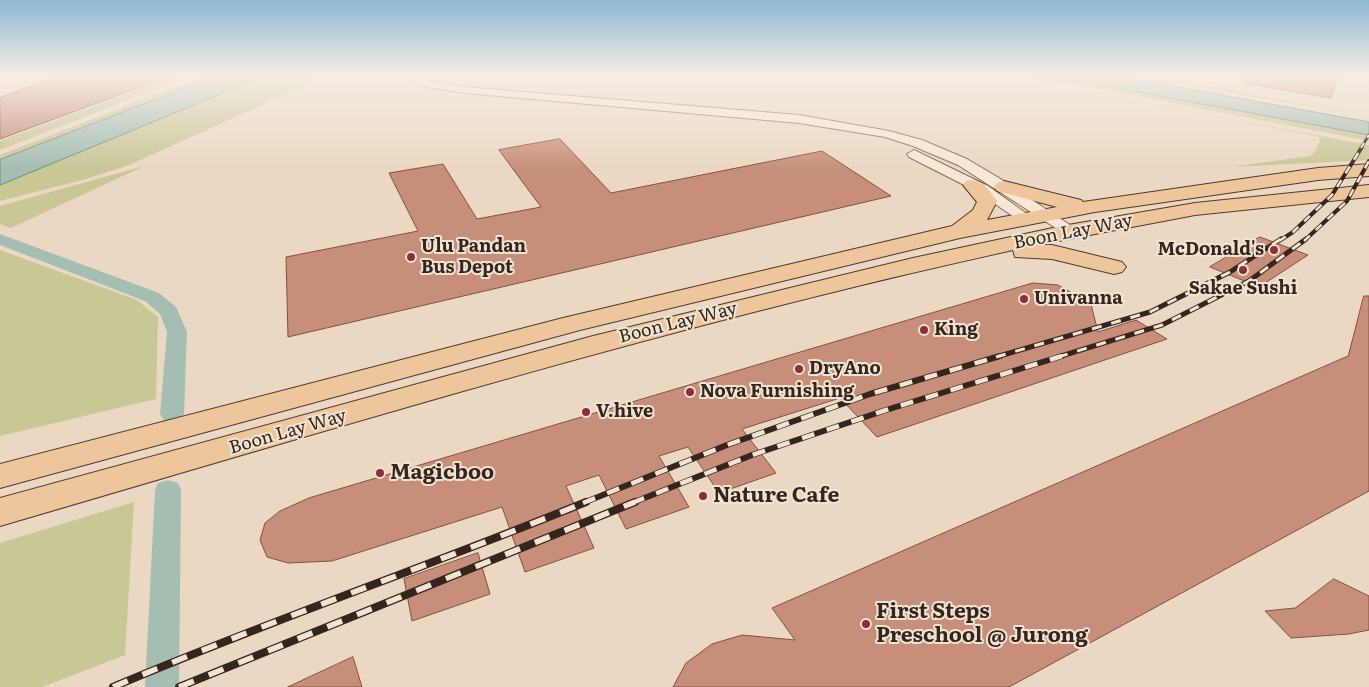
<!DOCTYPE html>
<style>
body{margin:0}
canvas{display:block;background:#ebd8c2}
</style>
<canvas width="1369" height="687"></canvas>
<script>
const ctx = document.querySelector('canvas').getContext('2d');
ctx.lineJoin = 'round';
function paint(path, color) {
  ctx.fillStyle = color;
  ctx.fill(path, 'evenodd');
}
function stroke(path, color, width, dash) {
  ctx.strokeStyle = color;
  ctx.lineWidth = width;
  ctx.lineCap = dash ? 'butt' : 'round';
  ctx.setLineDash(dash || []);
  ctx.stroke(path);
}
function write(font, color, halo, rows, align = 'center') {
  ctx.font = font + ' Literata,serif';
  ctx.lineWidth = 4;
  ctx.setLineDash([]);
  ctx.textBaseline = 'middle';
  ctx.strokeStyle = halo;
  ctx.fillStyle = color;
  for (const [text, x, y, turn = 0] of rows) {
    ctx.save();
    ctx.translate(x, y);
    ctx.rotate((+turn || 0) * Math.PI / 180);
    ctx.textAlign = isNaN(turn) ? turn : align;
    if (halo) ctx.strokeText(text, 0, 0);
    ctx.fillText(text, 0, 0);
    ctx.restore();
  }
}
paint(new Path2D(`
 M180,74H195L0,150V141Z
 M208,74H221L0,160V155Z
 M269,74H316L313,80L306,85L129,165L86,179L0,201V185Z
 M980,74H1026L1089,83L1369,135V141L1078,85Z
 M1123,74H1149L1369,117Z
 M1060,87L1369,145V160L1231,167L1310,156L1315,152L1321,137Z
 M144,166L11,228L0,224V206Z
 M0,250L137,300L158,317L156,399L0,436Z
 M134,502L125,655L42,687H0V543Z`), '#c8c796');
const water = new Path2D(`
 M221,74H269L0,185V160Z
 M1026,74H1107L1369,122V135L1089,83Z`);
paint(water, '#a4beb2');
stroke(water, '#6c8b7f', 1);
paint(new Path2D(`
 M0,234L159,293L176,307L187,332L184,414L180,420L172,422L164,420L160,414L167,332L160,314L145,301L0,245Z
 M168,480L178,483L181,490L179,687H145L155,490L158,483Z`), '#a4beb2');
const building = new Path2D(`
 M62,74H170V76L0,139V98Z
 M1245,74H1339L1331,98L1244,83Z
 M560,139L611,193L822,151L891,196L288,337L286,257L418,231L389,173L443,164L477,219L541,207L499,150Z
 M1260,237L1308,255L1259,287L1210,267Z
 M1033,283L1058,285L1091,304L1098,332L1136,320L1167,339L877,437L840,398L742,429L776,473L719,493L688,447L659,456L689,507L626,529L599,475L566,486L594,548L525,572L502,507L332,561L288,563L267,557L260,540L265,523L280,511L309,498Z
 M1364,296H1369V491L1009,687H673L686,663L712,644L742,635L795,640L772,608L1348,356Z
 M478,553L490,594L412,621L404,579Z
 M1334,579L1369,596V630L1349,634L1291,638L1265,611L1295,608Z
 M353,657L362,687H288Z`);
paint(building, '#c78e79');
stroke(building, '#825141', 1);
const street = new Path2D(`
 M395,74H410L433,82L465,87L799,115L889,131L922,140L967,159L999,178L1079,231L1071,236L1065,234L958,165L913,146L885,137L799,123L465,93L427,87Z
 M914,150L988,186L1027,214L1019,219L1014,217L978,192L909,157L907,154Z`);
const primary = new Path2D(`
 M1369,164V176L1318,180L1095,212L960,238L580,330L0,488V464L563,318L952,226L973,210L977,202L963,185L966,181C981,177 989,190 997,201L987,220L1057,207L997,191L994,187L997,183L1004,181L1081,200L1083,202L1318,168Z
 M1369,185V197L1195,215L1037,245H1052L1122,262L1126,267L1122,272L1114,274L1052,259L1015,257L1013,250C671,325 336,428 0,526V498L593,336L913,258L1062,226L1195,203Z`);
stroke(street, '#846a5a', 2);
stroke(primary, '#52392e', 2);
paint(street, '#f7e7d4');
paint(primary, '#edc79b');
const railFar4 = new Path2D(`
 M1361,148L1369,135`);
const railFar3 = new Path2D(`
 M1279,241L1293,232L1332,195L1362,147
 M1304,241L1347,201L1369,161`);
const railFar2 = new Path2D(`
 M996,357L1150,312L1230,272L1281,239
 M1058,357L1162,325L1249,281L1306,239`);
const railFar1 = new Path2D(`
 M583,503L727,445L870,394L1000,356
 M632,503L752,455L886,410L1062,356`);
const rail = new Path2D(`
 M113,687C269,621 429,566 586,502
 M179,687L635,502`);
stroke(railFar4, '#34251e', 3);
stroke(railFar3, '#34251e', 4);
stroke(railFar2, '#34251e', 5);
stroke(railFar1, '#34251e', 6);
stroke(rail, '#34251e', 8);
stroke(railFar4, '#f3e4d1', 2, [6]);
stroke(railFar3, '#f3e4d1', 2.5, [8]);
stroke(railFar2, '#f3e4d1', 3, [10]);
stroke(railFar1, '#f3e4d1', 4.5, [13]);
stroke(rail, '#f3e4d1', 5.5, [16]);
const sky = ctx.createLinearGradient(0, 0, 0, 170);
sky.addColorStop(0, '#8db8d2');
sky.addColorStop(0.44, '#f6ede4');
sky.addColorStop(1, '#f6ede400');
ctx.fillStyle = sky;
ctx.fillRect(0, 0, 1369, 170);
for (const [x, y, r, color] of [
 [1274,250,5,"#8f2d3d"],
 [411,257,5,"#8f2d3d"],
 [1243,270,5,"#8f2d3d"],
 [1024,299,5,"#8f2d3d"],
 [924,330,5,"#8f2d3d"],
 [799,369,5,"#8f2d3d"],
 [690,392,5,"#8f2d3d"],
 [586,412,5,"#8f2d3d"],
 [380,473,5,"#8f2d3d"],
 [703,496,5,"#8f2d3d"],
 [866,624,5,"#8f2d3d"]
]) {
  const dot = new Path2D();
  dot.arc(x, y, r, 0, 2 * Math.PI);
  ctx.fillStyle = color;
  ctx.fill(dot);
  stroke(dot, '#f3e4d1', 2);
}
write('18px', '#34251e', '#f3e4d1', [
 ["Boon Lay Way",1073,232,-11],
 ["Boon Lay Way",678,323,-14],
 ["Boon Lay Way",288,432,-16]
]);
write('bold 18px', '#34251e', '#f3e4d1', [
 ["Ulu Pandan",421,247],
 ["Bus Depot",421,268],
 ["McDonald's",1264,250,"right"],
 ["Sakae Sushi",1243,289,"center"],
 ["Univanna",1034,299],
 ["King",934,330],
 ["DryAno",809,369],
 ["Nova Furnishing",700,392],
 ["V.hive",596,412]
], 'left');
write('bold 21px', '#34251e', '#f3e4d1', [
 ["Magicboo",390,473],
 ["Nature Cafe",713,496],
 ["First Steps",876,612],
 ["Preschool @ Jurong",876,636]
], 'left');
</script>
